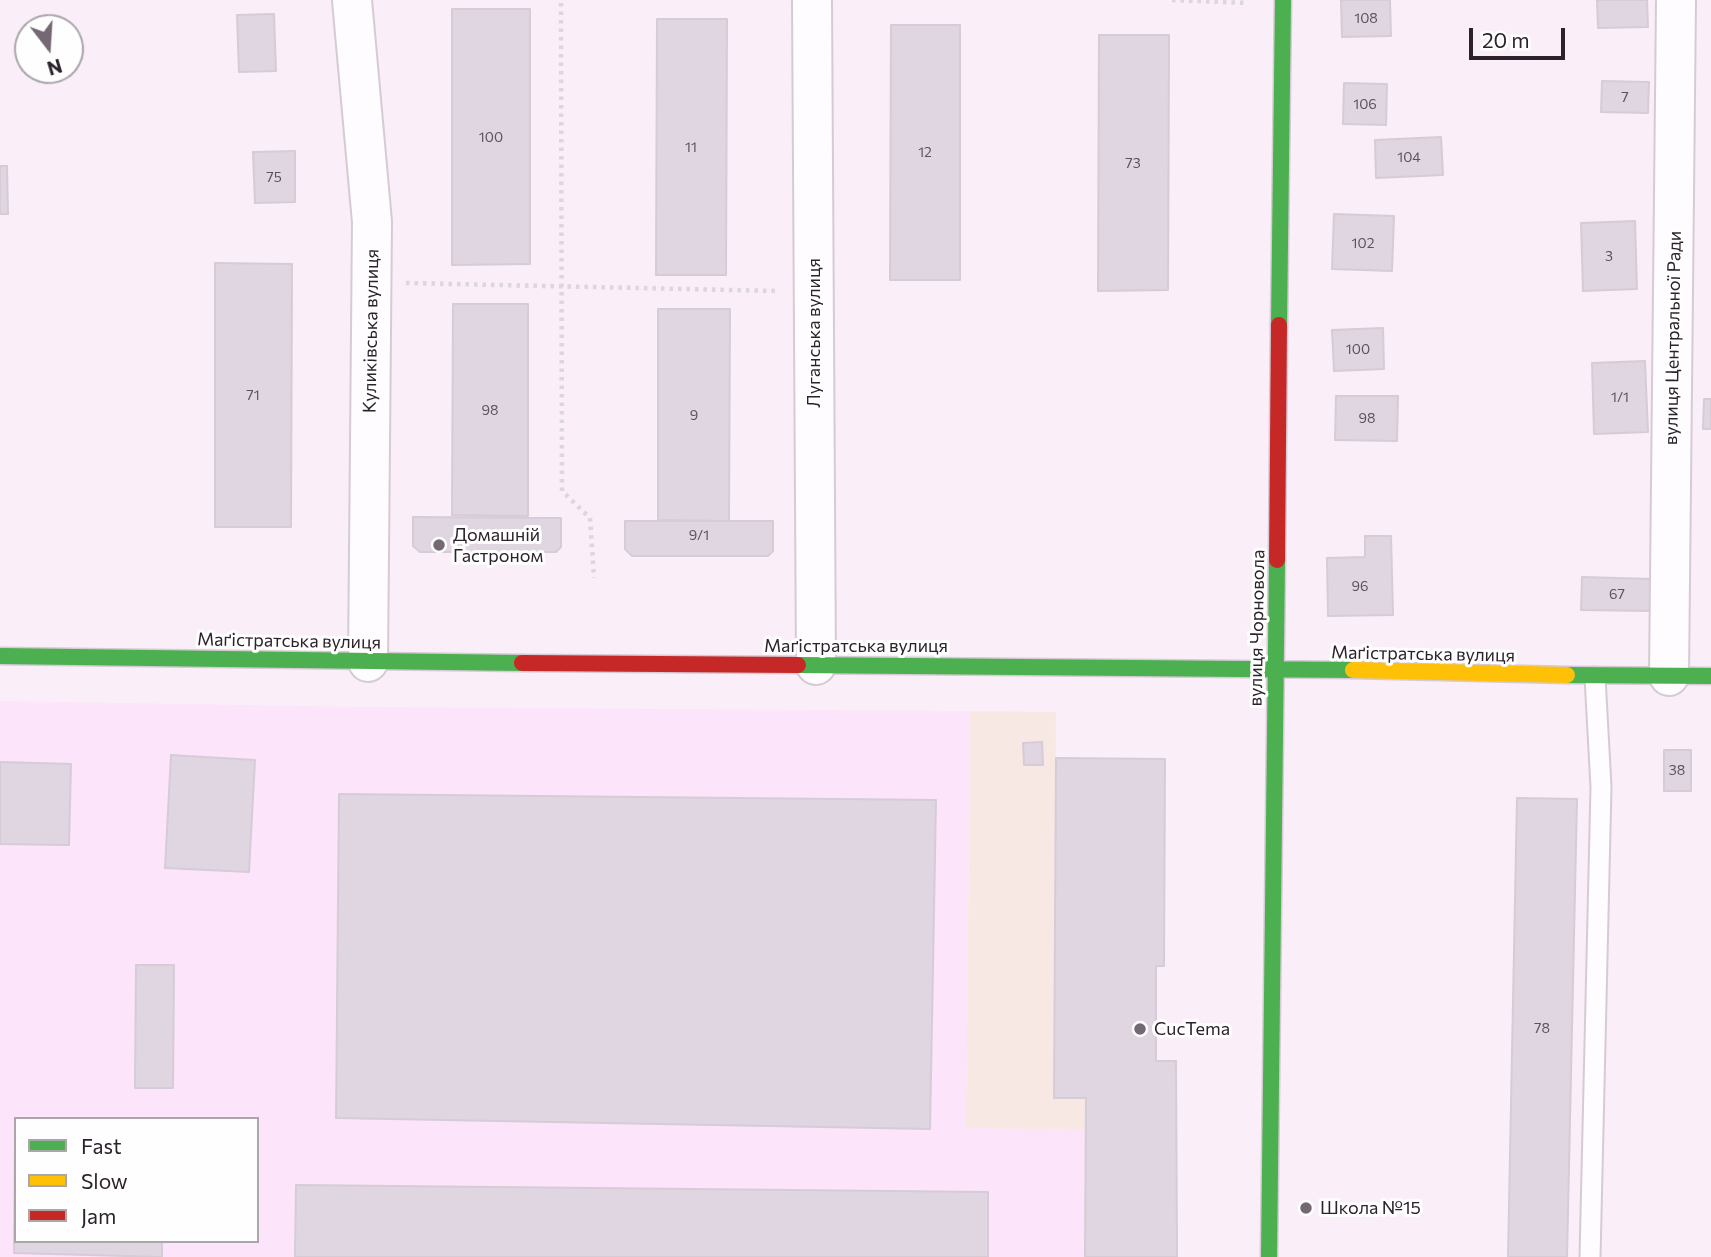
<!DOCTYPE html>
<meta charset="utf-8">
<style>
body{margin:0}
#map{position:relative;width:1711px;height:1257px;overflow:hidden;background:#faeef9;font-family:Commissioner,sans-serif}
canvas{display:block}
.legend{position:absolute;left:14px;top:1117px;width:245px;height:126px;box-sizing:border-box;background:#fefefe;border:2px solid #aaa6aa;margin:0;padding:9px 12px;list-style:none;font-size:21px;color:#2c222b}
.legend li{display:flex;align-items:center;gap:14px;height:35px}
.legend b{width:35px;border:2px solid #aaa6aa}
.north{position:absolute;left:14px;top:14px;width:70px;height:70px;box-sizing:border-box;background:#fefefe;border:2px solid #aaa6aa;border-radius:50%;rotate:163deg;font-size:19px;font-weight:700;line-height:28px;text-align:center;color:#2c222b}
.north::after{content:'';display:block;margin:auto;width:24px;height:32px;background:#746973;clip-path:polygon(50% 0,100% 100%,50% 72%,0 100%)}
.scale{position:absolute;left:1469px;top:28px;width:96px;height:32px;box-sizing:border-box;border:4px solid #2c222b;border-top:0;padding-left:9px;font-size:21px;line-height:24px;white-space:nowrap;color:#2c222b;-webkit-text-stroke:5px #fefefe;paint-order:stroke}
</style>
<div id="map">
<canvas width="1711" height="1257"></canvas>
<ul class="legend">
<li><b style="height:9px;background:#4caf50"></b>Fast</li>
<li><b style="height:9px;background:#ffc107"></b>Slow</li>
<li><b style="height:9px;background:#c62828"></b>Jam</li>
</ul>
<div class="north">N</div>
<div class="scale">20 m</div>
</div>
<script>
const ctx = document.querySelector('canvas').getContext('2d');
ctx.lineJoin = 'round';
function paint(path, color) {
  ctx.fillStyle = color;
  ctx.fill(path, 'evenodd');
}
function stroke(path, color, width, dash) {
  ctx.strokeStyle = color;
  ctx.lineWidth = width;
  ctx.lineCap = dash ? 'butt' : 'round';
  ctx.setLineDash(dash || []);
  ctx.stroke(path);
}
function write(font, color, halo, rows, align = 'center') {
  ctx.font = font + ' Commissioner,sans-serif';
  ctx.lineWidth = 6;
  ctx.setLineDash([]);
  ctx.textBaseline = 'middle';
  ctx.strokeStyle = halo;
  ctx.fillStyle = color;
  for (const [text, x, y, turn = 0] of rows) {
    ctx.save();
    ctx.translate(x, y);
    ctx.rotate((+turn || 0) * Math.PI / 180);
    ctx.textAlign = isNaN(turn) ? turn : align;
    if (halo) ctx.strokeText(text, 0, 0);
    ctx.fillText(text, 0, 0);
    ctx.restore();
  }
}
paint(new Path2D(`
 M970,711L1056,712L1054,1097L1086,1098L1085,1130L966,1128Z`), '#f8e8e4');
paint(new Path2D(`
 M0,701L362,707L970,711L966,1128L1085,1130V1257H0ZM16,1119H257V1241H16Z`), '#fce4fa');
const building = new Path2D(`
 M1341,0H1390L1391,36L1342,37Z
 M1597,0H1647L1648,27L1598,28Z
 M452,9H530V264L452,265Z
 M274,14L276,71L239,72L237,15Z
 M657,19H727L726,275H656Z
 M891,25H960V280H890Z
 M1099,35H1169L1168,290L1098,291Z
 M1602,81L1649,82L1648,113L1601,112Z
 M1344,83L1387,84L1386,125L1343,124Z
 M1441,137L1443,175L1376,178L1375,140Z
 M295,151V202L255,203L253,152Z
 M0,166H7L8,214H0Z
 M1334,214L1394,216L1392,271L1332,269Z
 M1635,221L1637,289L1583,291L1581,223Z
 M215,263L292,264L291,527H215Z
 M453,304H528V516L452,515Z
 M658,309H730L729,521L658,520Z
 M1383,328L1384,369L1334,371L1332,330Z
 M1645,361L1648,432L1594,434L1592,363Z
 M1336,396H1398L1397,441L1335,440Z
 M1704,399H1711V429H1703Z
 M413,517L561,518V547L556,552H420L413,546Z
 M625,521H773V551L768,556H632L625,549Z
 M1365,536H1391L1393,615L1328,616L1327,558L1365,557Z
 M1582,577L1652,579L1651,611L1581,610Z
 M1042,742L1043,765H1024L1023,743Z
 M1664,750H1691V791H1664Z
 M171,755L255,760L249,872L165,868Z
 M1056,758L1165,759L1164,966H1156V1061H1176L1177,1257H1085L1086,1098H1054Z
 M0,762L71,764L69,845L0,844Z
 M339,794L936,800L930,1129L336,1118Z
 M1517,798L1577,799L1567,1257H1508Z
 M136,965H174L173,1088H135Z
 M15,1144L16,1241H162V1257L14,1253Z
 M296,1185L988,1192V1257H295Z`);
paint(building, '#e0d6e1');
stroke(building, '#d5ccd7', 2);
const lane = new Path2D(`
 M1590,1257L1601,787L1595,677`);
const street = new Path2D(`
 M352,0L372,222L368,662
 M812,0L816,665
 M1669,676L1676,0`);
const fast = new Path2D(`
 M1279,325L1283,0
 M0,656L522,663
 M798,665L1353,670
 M1567,675L1711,676
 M1269,1257L1277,560`);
const slow = new Path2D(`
 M1353,670L1567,675`);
const jam = new Path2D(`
 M1277,560L1279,325
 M522,663L798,665`);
stroke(lane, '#d5cbd5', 23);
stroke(street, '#d5cbd5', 42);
stroke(fast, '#d5cbd5', 19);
stroke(slow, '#d5cbd5', 19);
stroke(jam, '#d5cbd5', 19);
stroke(new Path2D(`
 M1172,0L1247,3
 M561,3L562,491L590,518L594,578
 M406,283L778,291`), '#dbd7da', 4.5, [3.5, 5]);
stroke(lane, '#fefcfe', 19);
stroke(street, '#fefcfe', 38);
stroke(fast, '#4caf50', 16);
stroke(slow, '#ffc107', 16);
stroke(jam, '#c62828', 16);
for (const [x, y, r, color] of [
 [439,545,7,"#746973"],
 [1140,1029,7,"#746973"],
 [1306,1208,7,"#746973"]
]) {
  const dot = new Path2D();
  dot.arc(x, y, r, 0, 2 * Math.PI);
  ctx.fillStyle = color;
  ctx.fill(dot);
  stroke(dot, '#fefefe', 2.5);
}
write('14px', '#5c525c', null, [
 ["108",1366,18],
 ["7",1625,97],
 ["106",1365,104],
 ["100",491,137],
 ["11",691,147],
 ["12",925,152],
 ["104",1409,157],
 ["73",1133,163],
 ["75",274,177],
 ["102",1363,243],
 ["3",1609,256],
 ["100",1358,349],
 ["71",253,395],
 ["1/1",1620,397],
 ["98",490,410],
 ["9",694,415],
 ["98",1367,418],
 ["9/1",699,535],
 ["96",1360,586],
 ["67",1617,594],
 ["38",1677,770],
 ["78",1542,1028]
]);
write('18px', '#2c222b', '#fefefe', [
 ["Куликівська вулиця",371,331,-89],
 ["Луганська вулиця",814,333,-90],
 ["вулиця Центральної Ради",1673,338,-89],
 ["вулиця Чорновола",1257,628,-89],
 ["Маґістратська вулиця",289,641,1],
 ["Маґістратська вулиця",856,646],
 ["Маґістратська вулиця",1423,654,1]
]);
write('18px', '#2c222b', '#fefefe', [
 ["Домашній",453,535],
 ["Гастроном",453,556],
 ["CucTema",1154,1029],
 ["Школа №15",1320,1208]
], 'left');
</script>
